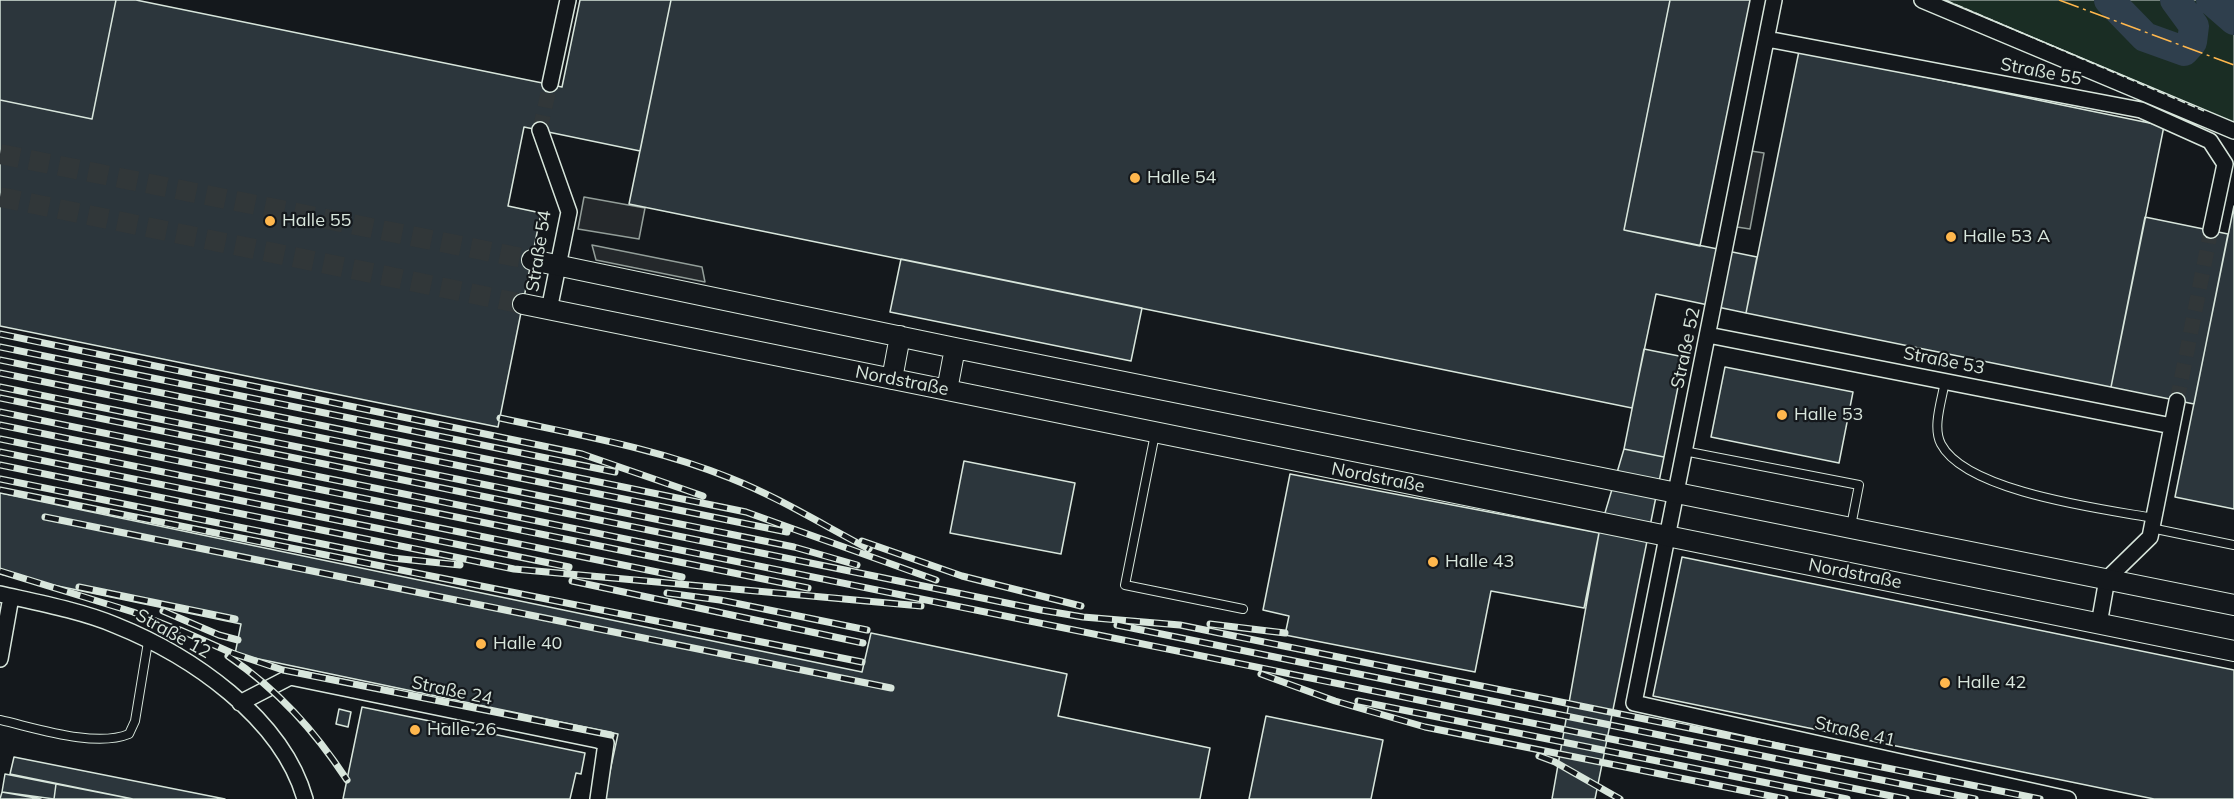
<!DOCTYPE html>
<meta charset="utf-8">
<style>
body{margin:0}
canvas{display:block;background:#14181c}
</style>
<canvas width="2234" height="799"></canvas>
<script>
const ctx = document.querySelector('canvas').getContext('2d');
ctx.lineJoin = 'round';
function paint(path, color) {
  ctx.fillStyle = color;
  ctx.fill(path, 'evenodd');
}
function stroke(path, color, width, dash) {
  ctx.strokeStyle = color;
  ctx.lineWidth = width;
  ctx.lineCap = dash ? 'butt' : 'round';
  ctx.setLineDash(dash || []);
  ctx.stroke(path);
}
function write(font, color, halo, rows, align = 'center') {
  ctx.font = font + ' Mulish,sans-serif';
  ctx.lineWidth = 4.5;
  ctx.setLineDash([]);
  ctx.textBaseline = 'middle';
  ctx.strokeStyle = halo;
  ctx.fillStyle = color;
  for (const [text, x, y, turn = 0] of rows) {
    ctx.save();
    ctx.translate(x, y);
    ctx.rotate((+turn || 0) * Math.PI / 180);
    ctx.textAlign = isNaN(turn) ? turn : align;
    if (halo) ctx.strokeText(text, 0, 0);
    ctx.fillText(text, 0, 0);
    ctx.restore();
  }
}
const green = new Path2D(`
 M1945,0H2234V123Z`);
paint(green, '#1a2d24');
stroke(green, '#939e99', 1.5);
const parking = new Path2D(`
 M1751,151L1764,153L1750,229L1737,227Z
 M584,197L645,208L639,239L578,229Z
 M592,245L702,267L705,282L596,260Z`);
paint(parking, '#24282b');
stroke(parking, '#939e99', 1.5);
stroke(new Path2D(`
 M2109,0L2145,37L2184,51L2192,42L2194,26L2175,0
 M2211,0L2234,20`), '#2f3f4d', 30);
const building = new Path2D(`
 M0,0H116L92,119L0,100Z
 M116,0H136L562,87L580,0H671L640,151L524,127L508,206L541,213L498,427L0,326V100L92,119Z
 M671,0H1670L1624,230L1757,257L1746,313L1656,294L1632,408L629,204Z
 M1670,0H1750L1700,246L1624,230Z
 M1799,51L2164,126L2111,387L1746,313Z
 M2234,206V509L2175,497Z
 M2145,217L2228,234L2194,404L2111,387Z
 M901,259L1142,308L1131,361L890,312Z
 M1644,349L1684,357L1664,457L1624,449Z
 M1725,367L1853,392L1839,463L1711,437Z
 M1624,449L1664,457L1595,799H1552L1599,533Z
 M964,461L1075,483L1061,554L950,533Z
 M1290,474L1599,533L1584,608L1491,591L1475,672L1285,635L1289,616L1263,610Z
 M0,493L862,672L871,633L1067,674L1058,716L1210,748L1200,799H604L618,734L235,654L241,624L0,574Z
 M1682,557L2234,670V799H2154L1653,696Z
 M362,707L585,753L581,774L576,773L570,799H343Z
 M339,709L351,712L348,727L336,724Z
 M1266,716L1383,740L1371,799H1249Z
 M14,757L225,799H133L10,774Z
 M5,774L56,784L54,799L2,792Z
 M56,784L133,799H54Z
 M2,792L41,799H0Z`);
paint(building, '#2c363c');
stroke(building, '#d8e6dc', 1.5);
stroke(new Path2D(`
 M540,130L550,84
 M2177,401L2211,230`), '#313739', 15, [15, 8]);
stroke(new Path2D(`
 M0,154L532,260
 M0,197L523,304`), '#313739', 20, [20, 10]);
const service = new Path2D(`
 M1945,381C1942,400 1932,427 1941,444C1966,492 2103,509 2153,518
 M1155,434L1125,585L1243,609
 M1684,451L1859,485L1851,526
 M2151,528L2234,545
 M0,720C36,728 95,748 129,734L135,721L148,642`);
const minor = new Path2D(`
 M1774,0L1634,703L2068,799
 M1922,0L2234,131
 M1767,39L2141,110L2210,141L2225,164L2211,230
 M550,84L568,0
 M540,130L569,212L549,310
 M1708,335L2172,426
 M0,594C35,602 82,611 115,625C190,655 282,717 305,799
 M2099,624L2107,579L2150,537L2177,401
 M0,659L11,597
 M240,703L290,677L597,740L606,743L598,799`);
const tertiary = new Path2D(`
 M532,260L955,348L2234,605
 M523,304L2234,651
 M892,379L900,336
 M947,390L955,348`);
stroke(service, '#d8e6dc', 10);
stroke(minor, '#d8e6dc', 18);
stroke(tertiary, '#d8e6dc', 22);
stroke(service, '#14181c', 8);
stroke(minor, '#14181c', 15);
stroke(tertiary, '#14181c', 20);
const rail = new Path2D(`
 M0,334L582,454L703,496
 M0,347L615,472
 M0,360L746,512L936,580
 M0,373L787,532
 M0,387L794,547L857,565
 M0,398L1041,610L1083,617L1180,625L2040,799
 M0,412L1906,799
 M500,418C578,435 656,448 730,478C778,497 823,525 869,549
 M0,425L808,588
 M0,439L682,577
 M0,452L569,567
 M0,465L514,569L921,606
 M0,479L392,558L460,565
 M0,490L862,662
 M45,517L891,688
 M862,541L962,576L1081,606
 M0,571L133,612L186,633
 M572,581L863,643
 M79,587L235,619
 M667,593L720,600L867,630
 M163,611L219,635L238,640
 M1210,624L1285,633
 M1117,625L1975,799
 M180,630L232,653L283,670L611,735
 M228,656C278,690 314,730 347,780
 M1261,674L1335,701L1425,727L1785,799
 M1358,701L1847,799
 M1539,756L1555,762L1620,799`);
stroke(rail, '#d8e6dc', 7);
stroke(rail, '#14181c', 4.5, [14]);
stroke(new Path2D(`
 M1945,0L2204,111`), '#d8e6dc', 1.5, [8, 3]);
stroke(new Path2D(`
 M2059,0L2234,65`), '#ffb74d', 1.5, [21, 4.5, 3, 4.5]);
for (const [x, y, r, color] of [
 [1135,178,6,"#ffb74d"],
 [270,221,6,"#ffb74d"],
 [1951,237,6,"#ffb74d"],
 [1782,415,6,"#ffb74d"],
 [1433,562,6,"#ffb74d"],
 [481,644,6,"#ffb74d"],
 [1945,683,6,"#ffb74d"],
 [415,730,6,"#ffb74d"]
]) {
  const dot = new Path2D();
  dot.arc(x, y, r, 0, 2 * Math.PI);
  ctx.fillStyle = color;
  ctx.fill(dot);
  stroke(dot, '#14181c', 2);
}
write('18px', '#d8e6dc', '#14181c', [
 ["Straße 55",2041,72,11],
 ["Straße 54",539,251,-81],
 ["Straße 52",1686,348,-78],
 ["Straße 53",1944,361,11],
 ["Nordstraße",902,381,11],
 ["Nordstraße",1378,478,11],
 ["Nordstraße",1855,574,11],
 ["Straße 12",173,634,29],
 ["Straße 24",452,691,12],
 ["Straße 41",1855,732,13]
]);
write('18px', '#d8e6dc', '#14181c', [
 ["Halle 54",1147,178],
 ["Halle 55",282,221],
 ["Halle 53 A",1963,237],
 ["Halle 53",1794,415],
 ["Halle 43",1445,562],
 ["Halle 40",493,644],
 ["Halle 42",1957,683],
 ["Halle 26",427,730]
], 'left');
</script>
